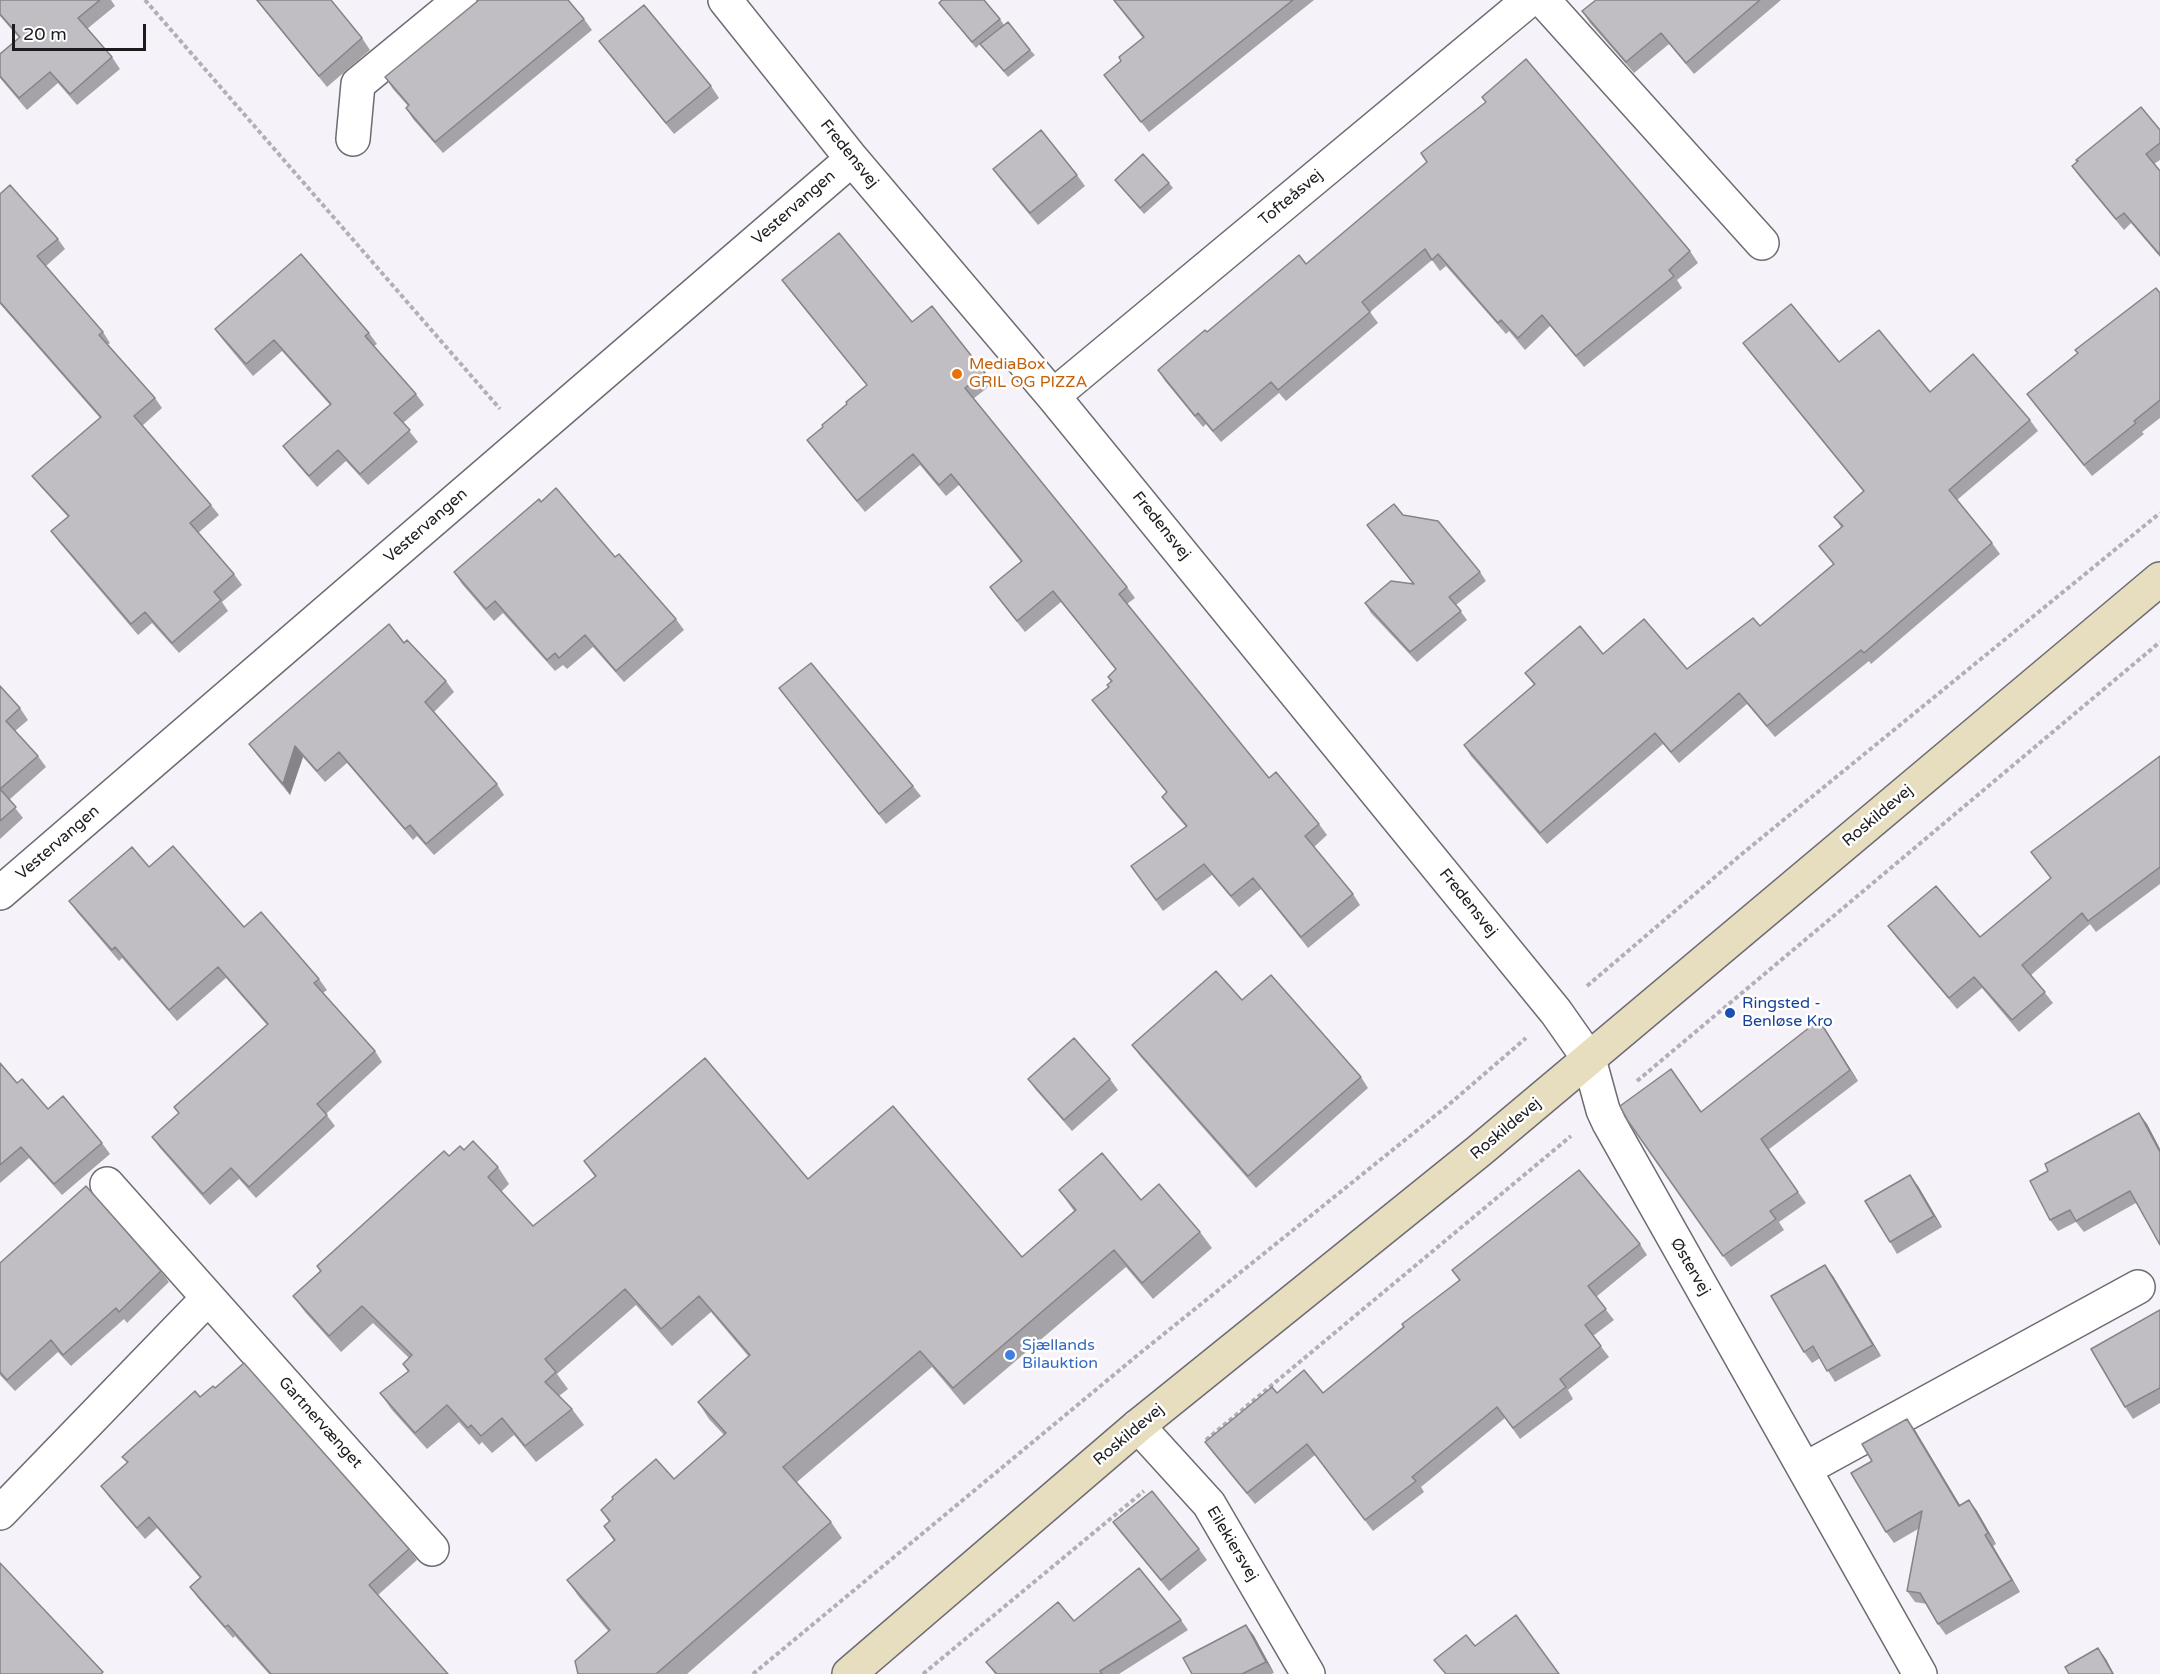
<!DOCTYPE html>
<meta charset="utf-8">
<style>
body{margin:0}
#map{position:relative;width:2160px;height:1674px;overflow:hidden;background:#f5f2f9;font-family:"Varela Round",sans-serif}
canvas{display:block}
.scale{position:absolute;left:12px;top:24px;width:134px;height:27px;box-sizing:border-box;border:3px solid #1c1b1e;border-top:0;padding-left:8px;font-size:18px;line-height:21px;white-space:nowrap;color:#1c1b1e;-webkit-text-stroke:4px #fff;paint-order:stroke}
</style>
<div id="map">
<canvas width="2160" height="1674"></canvas>
<div class="scale">20 m</div>
</div>
<script>
const ctx = document.querySelector('canvas').getContext('2d');
ctx.lineJoin = 'round';
function stroke(path, color, width, dash) {
  ctx.strokeStyle = color;
  ctx.lineWidth = width;
  ctx.lineCap = dash ? 'butt' : 'round';
  ctx.setLineDash(dash || []);
  ctx.stroke(path);
}
function paint(path, color) {
  ctx.fillStyle = color;
  ctx.fill(path, 'evenodd');
}
function write(font, color, halo, rows, align = 'center') {
  ctx.font = font + ' "Varela Round",sans-serif';
  ctx.lineWidth = 5;
  ctx.setLineDash([]);
  ctx.textBaseline = 'middle';
  ctx.strokeStyle = halo;
  ctx.fillStyle = color;
  for (const [text, x, y, turn = 0] of rows) {
    ctx.save();
    ctx.translate(x, y);
    ctx.rotate((+turn || 0) * Math.PI / 180);
    ctx.textAlign = isNaN(turn) ? turn : align;
    if (halo) ctx.strokeText(text, 0, 0);
    ctx.fillText(text, 0, 0);
    ctx.restore();
  }
}
const street = new Path2D(`
 M725,0L852,159L1053,396L1556,1012L1589,1059L1603,1110L1609,1123L1920,1674
 M1543,0L1762,243
 M353,139L358,84L460,0
 M1053,396L1529,0
 M0,893L852,159
 M107,1184L432,1549
 M1138,1426L1209,1504L1308,1674
 M1805,1469L2138,1287
 M0,1513L208,1298`);
const secondary = new Path2D(`
 M849,1674L1138,1426L1479,1151L2160,579`);
stroke(street, '#6e6b71', 36);
stroke(secondary, '#6e6b71', 36);
stroke(new Path2D(`
 M145,0L500,409
 M1587,986L1743,853L2160,513
 M1637,1081L2160,642
 M1206,1440L1571,1136
 M753,1674L1139,1354L1446,1107L1526,1038
 M923,1674L1144,1491`), '#b2b0b6', 4, [4.5, 3]);
stroke(street, '#fff', 33);
stroke(secondary, '#e7dec0', 33);
paint(new Path2D(`
 M0,0H111L115,6L87,29L112,57L120,69L77,105L58,83L27,110L0,78V54L19,38L0,16Z
 M256,0H331L362,38L370,50L327,87Z
 M1113,0H1314L1149,132L1104,75L1121,61L1143,38Z
 M1596,0H1781L1694,74L1669,44L1634,73L1590,23L1582,11Z
 M939,3L1000,19L1004,25L1030,50L1035,55L1008,77L980,44L976,48Z
 M584,19L592,30L443,153L413,119L406,108L408,106L393,89L385,77Z
 M599,41L711,86L719,98L674,134L607,52Z
 M1482,97L1690,251L1698,263L1677,280L1682,288L1584,367L1550,326L1525,350L1509,331L1506,334L1446,266L1440,271L1432,260L1370,312L1378,323L1286,401L1279,393L1221,442L1206,424L1203,427L1165,381L1158,370L1207,332L1306,264L1427,162L1421,153L1486,102Z
 M2160,130V160L2154,164L2160,171V257L2131,223L2124,230L2079,176L2072,166Z
 M993,169L1077,175L1085,186L1038,225L1001,180Z
 M1115,180L1169,183L1173,188L1144,214Z
 M0,194L58,239L65,249L46,266L103,332L110,343L107,345L155,398L162,408L142,426L211,505L219,515L198,533L234,574L242,585L222,602L228,611L179,653L152,623L138,635L59,542L51,531L68,517L40,486L32,476L100,418L0,304Z
 M782,280L912,322L985,373L992,384L973,399L1127,587L1135,598L1127,604L1269,778L1319,824L1327,835L1314,847L1353,894L1360,905L1308,948L1261,889L1239,907L1212,875L1163,911L1131,866L1186,827L1170,808L1162,797L1167,793L1100,711L1092,700L1109,687L1111,682L1108,677L1116,670L1061,602L1025,632L998,598L990,587L1021,562L959,485L946,496L920,465L865,512L815,451L807,440L823,427L867,385L790,291Z
 M2160,293V418L2142,432L2144,434L2092,476L2035,405L2027,394Z
 M215,329L369,333L377,344L374,346L416,394L424,405L403,423L418,442L368,485L346,461L317,487L291,457L283,446L330,405L282,351L253,376L223,340Z
 M1743,343L1839,362L1930,392L2030,420L2038,431L1957,500L1992,543L2000,554L1871,664L1869,661L1775,737L1747,704L1679,763L1663,744L1547,844L1471,756L1464,745L1534,685L1525,673L1603,654L1687,669L1760,626L1833,564L1819,546L1841,527L1834,517L1863,491L1751,354Z
 M541,502L615,557L676,619L684,630L624,682L593,647L567,669L563,665L555,671L503,613L494,621L462,584L454,572Z
 M1403,515L1480,572L1486,581L1456,605L1467,620L1417,662L1371,613L1365,603L1413,584L1367,525Z
 M404,643L446,681L454,692L434,712L497,784L504,795L434,855L417,836L413,840L347,763L325,782L303,757L290,795L257,755L249,744Z
 M0,686L20,708L28,720L15,731L38,756L46,767L9,800L23,818L0,839Z
 M779,688L913,786L921,796L886,824Z
 M2160,756V884L2096,932L2090,924L2031,975L2053,1003L2019,1032L1982,988L1957,1009L1896,937L1888,926L1980,937L2050,879Z
 M149,867L244,927L319,979L327,990L323,993L375,1051L382,1062L326,1114L335,1126L256,1198L239,1179L210,1205L160,1148L152,1137L179,1114L174,1107L267,1025L226,978L177,1021L122,958L119,961L77,912L69,901Z
 M1242,1000L1361,1077L1368,1088L1256,1188L1140,1056L1132,1045Z
 M1819,1020L1858,1081L1768,1150L1806,1203L1779,1222L1784,1230L1731,1267L1628,1121L1701,1112Z
 M0,1063L17,1083L48,1109L102,1143L110,1154L62,1195L29,1158L0,1183Z
 M1028,1079H1110L1118,1090L1072,1131L1036,1090Z
 M2147,1124L2160,1149V1245L2136,1203L2084,1232L2076,1222L2058,1231L2050,1220Z
 M464,1150L498,1167L509,1184L501,1192L533,1226L595,1177L584,1161L808,1179L1022,1257L1074,1211L1059,1190L1141,1200L1200,1232L1212,1248L1153,1299L1126,1267L964,1405L932,1367L797,1482L831,1522L842,1538L687,1674H578L609,1632L579,1597L567,1580L614,1541L604,1526L609,1522L601,1510L674,1479L724,1435L709,1419L698,1402L749,1357L711,1312L672,1346L636,1305L557,1374L568,1389L559,1396L572,1409L584,1425L536,1462L514,1435L492,1453L482,1442L479,1445L459,1422L427,1449L392,1410L380,1393L408,1372L403,1364L409,1358L373,1323L341,1352L305,1312L293,1296L320,1271L317,1266L449,1156Z
 M1918,1186L1942,1227L1897,1254L1890,1242Z
 M1640,1244L1647,1255L1596,1297L1614,1320L1593,1336L1609,1357L1568,1390L1573,1399L1520,1439L1505,1418L1421,1487L1424,1492L1373,1531L1315,1455L1255,1504L1213,1453L1205,1442L1277,1393H1323L1459,1280L1452,1270Z
 M0,1263L161,1271L169,1282L127,1323L124,1319L71,1366L58,1352L15,1391L0,1375Z
 M1833,1276L1881,1356L1835,1382L1820,1358L1812,1363L1804,1352Z
 M2160,1310V1403L2133,1419L2125,1407Z
 M200,1397L409,1549L417,1560L378,1595L448,1674H269L235,1636L233,1638L198,1598L190,1587L200,1578L157,1528L145,1539L109,1497L101,1486L127,1463L122,1457Z
 M1915,1430L1960,1505L1969,1500L1977,1511L1996,1544L1993,1546L2020,1592L1946,1635L1938,1624L1927,1604L1915,1602L1907,1591L1918,1529L1894,1543L1886,1532L1872,1461Z
 M1113,1522L1199,1549L1207,1560L1169,1591L1121,1533Z
 M1181,1620L1188,1630L1119,1674H995L986,1662L1074,1621Z
 M1246,1625L1254,1636L1274,1673L1271,1674H1192Z`), '#a5a3a8');
paint(new Path2D(`
 M295,746L303,757L290,795L283,784Z
 M1819,1020L1827,1032L1858,1081L1850,1070Z
 M2139,1113L2147,1124L2160,1149V1152Z
 M1910,1175L1918,1186L1942,1227L1934,1216Z
 M1825,1265L1833,1276L1881,1356L1873,1345Z
 M1907,1419L1915,1430L1967,1517L1959,1506Z
 M1969,1500L1977,1511L1996,1544L1988,1533Z
 M1985,1535L1993,1546L2020,1592L2012,1580Z
 M1246,1625L1254,1636L1274,1673L1266,1662Z
 M2098,1648L2106,1659L2114,1674H2113Z`), '#868488');
const building = new Path2D(`
 M0,0H100L78,18L112,57L70,94L50,72L19,98L0,76V54L20,37L0,14Z
 M257,0H331L362,38L319,76Z
 M479,0H568L584,19L435,142L406,108L409,105L385,77Z
 M942,0H984L1000,19L972,42L939,3Z
 M1114,0H1293L1141,122L1104,75L1121,61L1119,57L1144,37Z
 M1596,0H1760L1686,63L1661,33L1626,62L1582,11Z
 M644,5L711,86L666,123L599,41Z
 M1008,22L1030,50L1004,71L980,44Z
 M1526,59L1690,251L1669,270L1674,276L1576,356L1542,315L1518,338L1501,320L1498,323L1438,254L1432,260L1425,249L1362,302L1370,312L1278,390L1271,382L1213,431L1198,413L1195,416L1158,370L1205,330L1207,332L1299,255L1306,264L1427,162L1421,153L1486,102L1482,97Z
 M2141,107L2160,130V143L2146,154L2160,171V255L2124,213L2116,219L2072,166L2078,161L2076,160Z
 M1041,130L1077,175L1030,213L993,169Z
 M1143,154L1169,183L1140,208L1115,180Z
 M10,185L58,239L37,256L103,332L99,335L155,398L134,416L211,505L190,523L234,574L214,592L221,600L172,643L145,612L131,624L51,531L69,516L32,476L101,417L0,302V194Z
 M839,233L912,322L932,306L985,373L965,388L1127,587L1119,594L1269,778L1276,772L1319,824L1305,836L1353,894L1301,937L1253,878L1231,896L1204,864L1156,900L1131,866L1187,826L1162,797L1167,792L1092,700L1109,687L1107,685L1112,681L1108,677L1116,669L1053,591L1017,621L990,587L1022,561L951,474L939,485L913,454L857,501L807,440L823,427L822,425L847,404L846,402L867,385L782,280Z
 M301,254L369,333L365,336L416,394L394,413L410,430L360,474L338,450L309,476L283,446L331,404L274,340L246,364L215,329Z
 M2156,288L2160,293V400L2134,421L2136,423L2084,465L2027,394L2078,353L2075,350Z
 M1791,304L1839,362L1879,330L1930,392L1973,354L2030,420L1949,490L1992,543L1864,653L1861,650L1767,726L1739,693L1671,752L1655,733L1540,833L1464,745L1535,684L1525,673L1580,626L1603,654L1644,619L1687,669L1753,618L1760,626L1834,564L1819,546L1843,526L1834,517L1864,491L1743,343Z
 M556,488L615,557L619,554L676,619L616,671L585,635L559,658L555,653L547,660L495,601L486,609L454,572L539,499L541,502Z
 M1394,504L1403,515L1438,521L1480,572L1449,597L1461,611L1410,652L1365,603L1391,581L1414,584L1367,525Z
 M389,624L404,643L407,640L446,681L425,702L497,784L426,844L410,825L405,829L339,752L317,771L295,746L283,784L249,744Z
 M811,663L913,786L879,814L779,688Z
 M0,686L20,708L6,721L38,756L0,789L16,807L0,821Z
 M2160,756V867L2088,921L2082,913L2022,965L2045,992L2012,1020L1974,977L1949,998L1888,926L1936,886L1980,937L2051,878L2031,852Z
 M173,846L244,927L261,912L319,979L314,983L375,1051L317,1104L327,1115L249,1187L231,1168L203,1194L152,1137L179,1113L174,1107L268,1024L218,967L169,1010L115,947L112,950L69,901L132,847L149,867Z
 M1216,971L1242,1000L1271,975L1361,1077L1248,1176L1132,1045Z
 M1819,1020L1850,1070L1761,1139L1798,1192L1770,1211L1776,1219L1723,1256L1628,1121L1620,1106L1671,1069L1701,1112Z
 M1074,1038L1110,1079L1064,1120L1028,1079Z
 M705,1058L808,1179L893,1106L1022,1257L1076,1210L1059,1190L1102,1153L1141,1200L1159,1184L1200,1232L1142,1283L1114,1250L953,1388L920,1351L783,1467L831,1522L656,1674H578L575,1661L610,1630L567,1580L615,1540L604,1526L610,1521L601,1510L613,1499L612,1497L656,1459L674,1479L726,1433L698,1402L750,1355L699,1296L661,1329L625,1289L545,1359L556,1372L545,1382L572,1409L525,1446L502,1418L481,1436L471,1425L468,1428L447,1405L415,1433L380,1393L409,1371L403,1364L412,1355L362,1306L329,1336L293,1296L321,1271L317,1266L444,1151L449,1156L460,1146L464,1150L473,1141L498,1167L488,1177L533,1226L596,1176L584,1161Z
 M0,1063L17,1083L22,1079L48,1109L63,1096L102,1143L54,1184L21,1147L0,1165Z
 M2139,1113L2160,1152V1245L2130,1191L2076,1221L2070,1210L2050,1220L2030,1181L2048,1171L2045,1164Z
 M1579,1170L1640,1244L1588,1286L1606,1309L1585,1325L1601,1346L1560,1379L1566,1387L1513,1428L1497,1407L1412,1477L1416,1481L1365,1520L1307,1444L1247,1493L1205,1442L1272,1387L1277,1393L1304,1370L1323,1393L1404,1327L1402,1324L1460,1280L1452,1270Z
 M1910,1175L1934,1216L1890,1242L1865,1201Z
 M86,1186L161,1271L119,1312L116,1308L63,1355L51,1340L7,1380L0,1372V1263Z
 M1825,1265L1873,1345L1827,1371L1813,1346L1804,1352L1771,1296Z
 M2160,1310V1388L2125,1407L2091,1349Z
 M244,1363L409,1549L369,1585L448,1674H271L228,1625L225,1627L190,1587L201,1577L149,1517L137,1528L101,1486L128,1462L122,1457L195,1391L200,1397L213,1386L215,1388Z
 M1907,1419L1959,1506L1969,1500L1988,1533L1985,1535L2012,1580L1938,1624L1920,1593L1907,1591L1922,1511L1886,1532L1851,1473L1872,1461L1862,1444Z
 M1152,1491L1199,1549L1161,1580L1113,1522Z
 M0,1563L103,1672L101,1674H0Z
 M1139,1568L1181,1620L1100,1671L1102,1674H997L986,1662L1058,1602L1074,1621Z
 M1516,1615L1559,1674H1446L1434,1660L1466,1635L1475,1646Z
 M1246,1625L1266,1662L1242,1674H1192L1183,1658Z
 M2098,1648L2113,1674H2069L2065,1667Z`);
paint(building, '#c0bdc3');
stroke(building, '#868488', 1.5);
for (const [x, y, r, color] of [
 [957,374,6,"#e8710a"],
 [1730,1013,6,"#1a4fb4"],
 [1010,1355,6,"#3f7fe0"]
]) {
  const dot = new Path2D();
  dot.arc(x, y, r, 0, 2 * Math.PI);
  ctx.fillStyle = color;
  ctx.fill(dot);
  stroke(dot, '#fff', 2);
}
write('16px', '#1c1b1e', '#fff', [
 ["Fredensvej",849,154,51],
 ["Tofteåsvej",1291,198,-40],
 ["Vestervangen",794,208,-41],
 ["Vestervangen",426,526,-41],
 ["Fredensvej",1161,526,51],
 ["Roskildevej",1878,816,-40],
 ["Vestervangen",58,843,-41],
 ["Fredensvej",1468,903,51],
 ["Roskildevej",1506,1129,-40],
 ["Østervej",1690,1267,60],
 ["Gartnervænget",320,1423,48],
 ["Roskildevej",1129,1435,-40],
 ["Eilekiersvej",1232,1544,59]
]);
write('16px', '#c56008', '#fff', [
 ["MediaBox",969,365],
 ["GRIL OG PIZZA",969,383]
], 'left');
write('16px', '#164399', '#fff', [
 ["Ringsted -",1742,1004],
 ["Benløse Kro",1742,1022]
], 'left');
write('16px', '#366cbe', '#fff', [
 ["Sjællands",1022,1346],
 ["Bilauktion",1022,1364]
], 'left');
</script>
